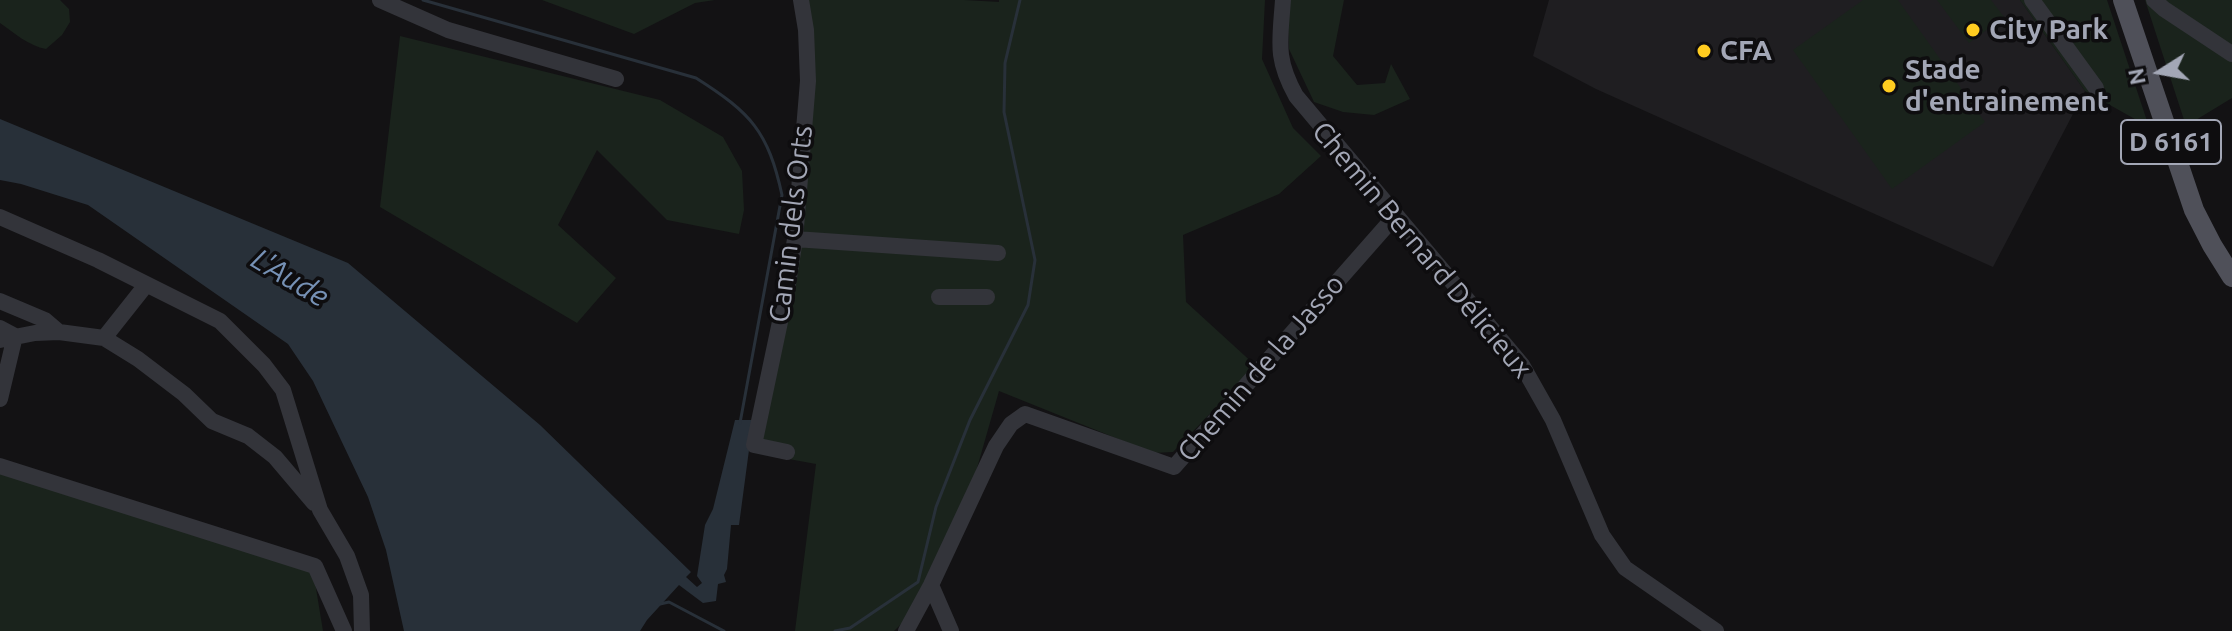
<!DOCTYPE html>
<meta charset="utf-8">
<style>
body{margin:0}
#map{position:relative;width:2232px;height:631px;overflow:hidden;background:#131214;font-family:Ubuntu,sans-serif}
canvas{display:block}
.north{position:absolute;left:2120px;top:32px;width:80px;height:80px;-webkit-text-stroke:6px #0e0d0f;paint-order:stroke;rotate:259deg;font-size:22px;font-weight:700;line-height:32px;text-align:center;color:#a3a7b6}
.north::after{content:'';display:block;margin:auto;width:28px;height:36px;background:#a3a7b6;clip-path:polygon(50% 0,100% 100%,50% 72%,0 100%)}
</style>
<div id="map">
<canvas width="2232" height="631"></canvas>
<div class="north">N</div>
</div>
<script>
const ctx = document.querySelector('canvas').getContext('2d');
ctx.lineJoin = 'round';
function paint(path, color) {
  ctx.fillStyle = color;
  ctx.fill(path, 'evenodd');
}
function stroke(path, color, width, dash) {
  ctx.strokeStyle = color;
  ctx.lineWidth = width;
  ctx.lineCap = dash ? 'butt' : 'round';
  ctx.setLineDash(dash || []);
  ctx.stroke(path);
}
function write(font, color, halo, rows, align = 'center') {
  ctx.font = font + ' Ubuntu,sans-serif';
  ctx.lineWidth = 7;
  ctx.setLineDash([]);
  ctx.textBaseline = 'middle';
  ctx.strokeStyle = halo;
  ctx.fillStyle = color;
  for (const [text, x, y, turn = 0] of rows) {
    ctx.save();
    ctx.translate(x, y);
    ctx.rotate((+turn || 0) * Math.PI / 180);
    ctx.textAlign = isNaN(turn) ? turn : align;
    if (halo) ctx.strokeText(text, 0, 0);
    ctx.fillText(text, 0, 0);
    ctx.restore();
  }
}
paint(new Path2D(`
 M1549,0H2020L2085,91L1993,267L1596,89L1533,56Z`), '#1f1e21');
paint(new Path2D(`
 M0,0H60L69,9L70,22L62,35L46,49C29,46 14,33 0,23Z
 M542,0H715L695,3L634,34Z
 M805,0H964L999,2V0H1265L1262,59L1293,128L1321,156L1279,194L1183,235L1186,302L1256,366L1173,452L1153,453L999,391L961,524L927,599L894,631H795L816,464L756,453L799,243Z
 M1287,0H1344L1333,56L1357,85L1385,83L1391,64L1410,99L1374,115L1343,112L1314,102L1289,49Z
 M1863,0H1898L1985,122L1892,189L1793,50Z
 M1937,0H1991L2004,17L1969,43Z
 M2020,0H2107L2149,127L2085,91Z
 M2145,0H2232V98L2186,126Z
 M400,36L660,100L723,137L742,171L744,210L739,234L667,220L597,150L558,225L616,278L577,323L380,207Z
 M0,469L313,570L323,631H0Z`), '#1a231c');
paint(new Path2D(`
 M0,119L348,263L540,425L691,572L686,577L697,587L702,583L697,576L705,525L713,509L735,420H753L739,525H731L727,569L724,575L726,582L718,584L716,601L703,603L679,585L647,620L640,631H404L386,550L368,497L313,381L288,344L88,205L21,184L0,180Z`), '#283039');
stroke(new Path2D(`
 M423,0L696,78C751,113 768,131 782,195L740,423
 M660,604L669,602L724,631
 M835,631L850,628L918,582L936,507L970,420L1028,305L1035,260L1004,112L1005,63L1020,0`), '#283039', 3);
stroke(new Path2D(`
 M380,0L448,30L616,79
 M1283,0C1280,42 1275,58 1296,96L1522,365L1553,420L1602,535L1625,568L1716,631
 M2032,0L2096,88
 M2154,0L2164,9L2232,54
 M0,217L98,260L220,321L264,365L283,390L320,510L347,556L361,595L362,631
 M795,239L998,253
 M939,297H987
 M0,301L45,320L59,332
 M0,328L15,336L0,399
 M104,338L146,285
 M0,340L35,333L59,332L104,338L138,359L184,394L212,421L248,436L275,457L314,503
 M787,452L754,445L788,284L795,239L808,81L806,30L801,0
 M0,466L315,566L344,631
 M931,585L951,631
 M906,631L931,585L996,446L1011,424L1025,414L1174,467L1396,215`), '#33343a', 16);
stroke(new Path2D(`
 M2123,0L2194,210L2212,245L2232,277`), '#4f5059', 20);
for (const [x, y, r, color] of [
 [1973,30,8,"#ffcc20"],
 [1704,51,8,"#ffcc20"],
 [1889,86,8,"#ffcc20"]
]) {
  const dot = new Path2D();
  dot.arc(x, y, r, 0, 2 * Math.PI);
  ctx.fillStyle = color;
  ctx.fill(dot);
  stroke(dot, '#0e0d0f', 3);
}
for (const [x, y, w] of [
 [2171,142,100]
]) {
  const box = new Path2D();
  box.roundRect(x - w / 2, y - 22, w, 44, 6);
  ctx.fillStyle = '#0e0d0f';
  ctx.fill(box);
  stroke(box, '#a3a7b6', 2);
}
write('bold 26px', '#a3a7b6', null, [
 ["D 6161",2171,142]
]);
write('bold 28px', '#a3a7b6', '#0e0d0f', [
 ["City Park",1989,30],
 ["CFA",1720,51],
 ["Stade",1905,70],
 ["d'entrainement",1905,102]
], 'left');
write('28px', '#a3a7b6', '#0e0d0f', [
 ["Camin dels Orts",791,224,-83],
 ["Chemin Bernard Délicieux",1422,250,50],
 ["Chemin de la Jasso",1261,368,-49]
]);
write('italic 30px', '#7691b5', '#0e0d0f', [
 ["L'Aude",290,278,31]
]);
</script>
